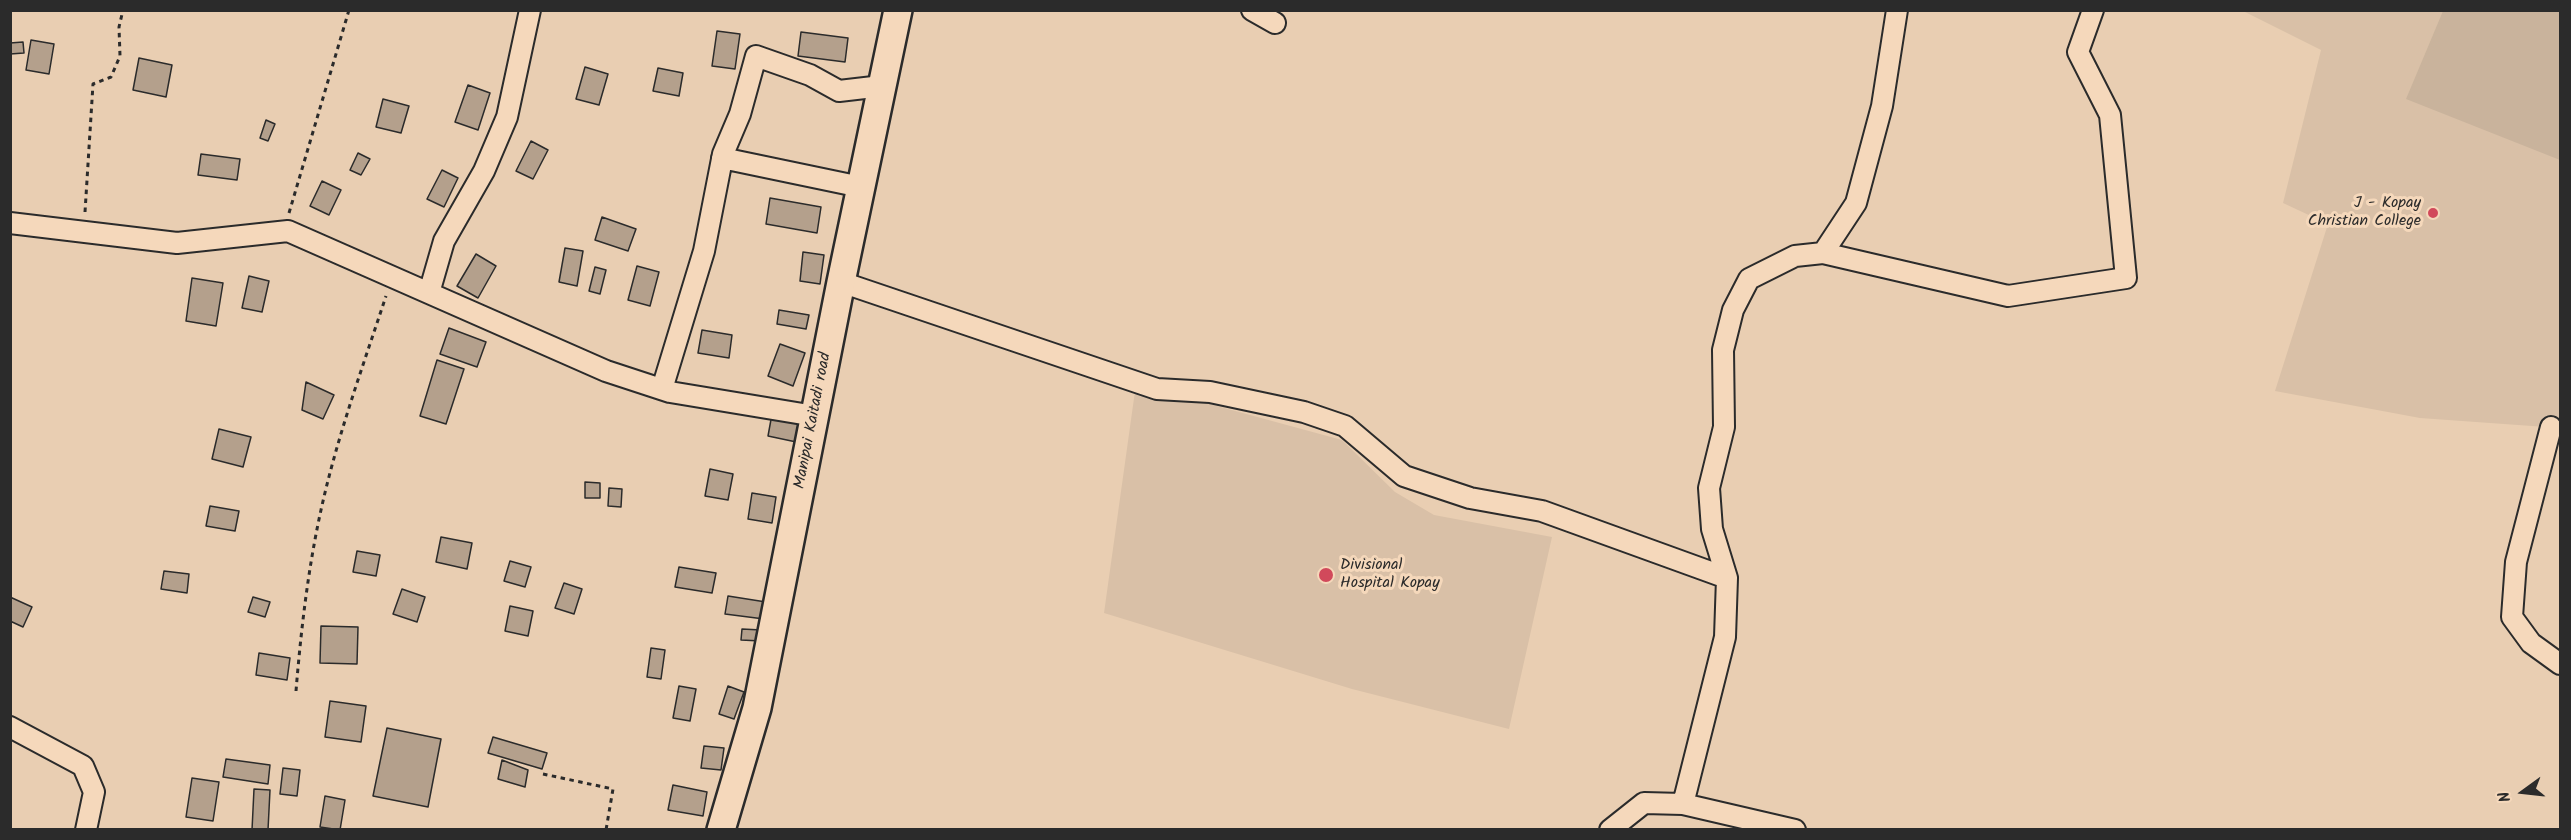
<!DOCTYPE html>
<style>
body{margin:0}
#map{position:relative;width:2571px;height:840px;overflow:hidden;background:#e9ceb2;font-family:Kalam,sans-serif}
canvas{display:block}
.frame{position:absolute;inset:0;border:12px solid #2b2b2b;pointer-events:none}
.north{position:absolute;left:2493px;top:762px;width:60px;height:60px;-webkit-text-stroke:4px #f5d8bb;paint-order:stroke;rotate:255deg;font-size:16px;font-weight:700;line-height:24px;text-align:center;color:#2b2b2b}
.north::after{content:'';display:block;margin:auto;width:21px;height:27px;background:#2b2b2b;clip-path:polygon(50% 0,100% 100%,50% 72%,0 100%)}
</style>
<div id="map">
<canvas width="2571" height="840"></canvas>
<div class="frame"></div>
<div class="north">N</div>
</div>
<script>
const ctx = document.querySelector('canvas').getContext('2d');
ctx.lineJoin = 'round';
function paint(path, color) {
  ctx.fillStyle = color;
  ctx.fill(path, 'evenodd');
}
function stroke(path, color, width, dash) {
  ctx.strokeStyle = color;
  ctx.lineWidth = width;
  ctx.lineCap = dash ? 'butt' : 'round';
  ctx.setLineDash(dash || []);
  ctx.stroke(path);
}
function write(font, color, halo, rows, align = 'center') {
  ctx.font = font + ' Kalam,sans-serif';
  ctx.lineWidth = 6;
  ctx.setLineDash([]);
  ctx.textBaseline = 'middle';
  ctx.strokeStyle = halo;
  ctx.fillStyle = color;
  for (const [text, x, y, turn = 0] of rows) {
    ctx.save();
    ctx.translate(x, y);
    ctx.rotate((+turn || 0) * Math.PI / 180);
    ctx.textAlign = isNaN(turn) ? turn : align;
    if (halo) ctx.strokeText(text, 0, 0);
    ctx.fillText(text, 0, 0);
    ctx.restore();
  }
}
paint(new Path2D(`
 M2243,11H2560V428L2420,418L2275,391L2328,224L2283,203L2321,50Z
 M1136,384L1342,440L1395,492L1434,515L1552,537L1509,729L1352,689L1104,613Z`), '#d9c0a7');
paint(new Path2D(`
 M2443,11H2560V160L2406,99Z`), '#c9b39c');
const building = new Path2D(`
 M717,31L740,34L735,69L712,66Z
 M801,32L848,38L845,62L798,56Z
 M31,40L54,44L49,74L26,70Z
 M23,42L24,53L10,54V43Z
 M139,58L172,65L166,97L133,90Z
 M585,67L608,74L599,105L576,99Z
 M658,68L683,73L679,96L653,91Z
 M468,85L490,93L478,130L455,122Z
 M383,99L409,106L401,133L376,127Z
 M266,120L275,124L268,141L260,138Z
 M531,141L548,150L533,179L516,171Z
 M358,153L370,159L361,175L350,170Z
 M201,154L240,159L237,180L198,175Z
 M442,170L458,178L444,207L427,199Z
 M322,181L341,190L329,215L310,206Z
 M770,198L821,207L817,233L766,224Z
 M602,217L636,229L628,251L595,240Z
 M565,248L583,251L577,286L559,282Z
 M803,252L824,255L820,284L800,281Z
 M476,254L496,266L478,298L457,286Z
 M637,266L659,272L650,306L628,300Z
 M595,267L606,270L600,294L589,291Z
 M249,276L269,281L262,312L242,308Z
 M192,278L223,283L216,326L186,321Z
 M779,310L809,315L806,329L777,324Z
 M449,328L486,342L477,367L440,354Z
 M702,330L732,335L729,358L698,353Z
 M780,344L805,353L793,386L768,376Z
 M437,360L464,369L446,424L420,416Z
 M306,382L334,395L323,419L302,410Z
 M772,414L805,420L801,443L768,436Z
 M219,429L251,437L243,467L212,459Z
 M710,469L733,474L728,500L705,496Z
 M585,482L600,483V498H585Z
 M609,488L622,489L621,507L608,506Z
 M752,493L776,497L772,523L748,519Z
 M210,506L239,511L235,531L206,526Z
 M441,537L472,543L467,569L436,562Z
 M357,551L380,555L376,576L353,572Z
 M510,561L531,567L525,587L504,581Z
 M679,567L716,573L712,593L675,587Z
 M164,571L189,574L187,593L161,589Z
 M564,583L582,589L574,614L555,608Z
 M402,589L425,597L417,622L393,614Z
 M728,596L766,602L764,619L725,614Z
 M10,597L32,607L23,627L10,621Z
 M253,597L270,602L265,617L248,612Z
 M510,606L533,611L528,636L505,631Z
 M321,626L358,627L357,664L320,663Z
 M742,629L761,630V641L741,640Z
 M651,648L665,650L661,679L647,677Z
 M259,653L290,658L287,680L256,675Z
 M679,686L696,689L690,721L673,718Z
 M728,686L744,692L734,719L719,714Z
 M330,701L366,706L361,742L325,737Z
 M387,728L441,739L428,807L373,796Z
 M493,737L547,753L542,769L488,753Z
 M704,746L724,748L721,770L701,768Z
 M226,759L270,765L268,784L223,777Z
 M502,760L528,770L525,787L498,779Z
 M283,768L300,770L297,796L280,794Z
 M192,778L219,782L213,821L186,817Z
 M673,785L707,792L703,816L668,810Z
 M254,789L270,790L268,830H252Z
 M325,796L345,800L340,830L320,827Z`);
paint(building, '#b4a08c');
stroke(building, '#2b2b2b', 1.5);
const minor = new Path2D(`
 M1252,10L1275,23
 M722,158L861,187
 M10,223L177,243L288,231L606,371L670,392L815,416
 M1823,253L2008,296L2126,278L2110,115L2078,52L2093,10
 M841,282L1157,389L1210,392L1304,412L1345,426L1404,476L1470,498L1542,511L1727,578
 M429,293L444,241L484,171L507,117L530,10
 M662,389L704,251L723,154L740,114L756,56L810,75L839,91L882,86
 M2551,427L2516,562L2512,617L2531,643L2560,664
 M10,727L83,766L94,792L86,830
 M1683,804L1725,637L1727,578L1712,529L1709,488L1724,427L1723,350L1733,310L1749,279L1795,256L1823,253L1856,203L1882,106L1897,10
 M1610,830L1644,803L1683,804L1795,830`);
const secondary = new Path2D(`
 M721,830L757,708L841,282L898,10`);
stroke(minor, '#2b2b2b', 24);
stroke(secondary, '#2b2b2b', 32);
stroke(new Path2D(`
 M85,212L93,84L111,77L120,56L119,27L123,10
 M289,213L349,10
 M296,691C301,630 308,569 321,510C337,437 363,366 386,296
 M543,774L613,789L606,830`), '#2b2b2b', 3, [4.5, 4.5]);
stroke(minor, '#f5d8bb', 20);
stroke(secondary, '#f5d8bb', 27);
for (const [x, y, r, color] of [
 [2433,213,6,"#d1495b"],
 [1326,575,8,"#d1495b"]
]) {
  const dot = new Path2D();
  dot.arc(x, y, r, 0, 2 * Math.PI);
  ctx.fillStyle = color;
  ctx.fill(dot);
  stroke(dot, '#f5d8bb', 2);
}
write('16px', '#2b2b2b', '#f5d8bb', [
 ["J - Kopay",2421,204],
 ["Christian College",2421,222],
 ["Divisional",1340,566,"left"],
 ["Hospital Kopay",1340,584,"left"]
], 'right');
write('16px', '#2b2b2b', '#f5d8bb', [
 ["Manipai Kaitadi road",814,421,-79]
]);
</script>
